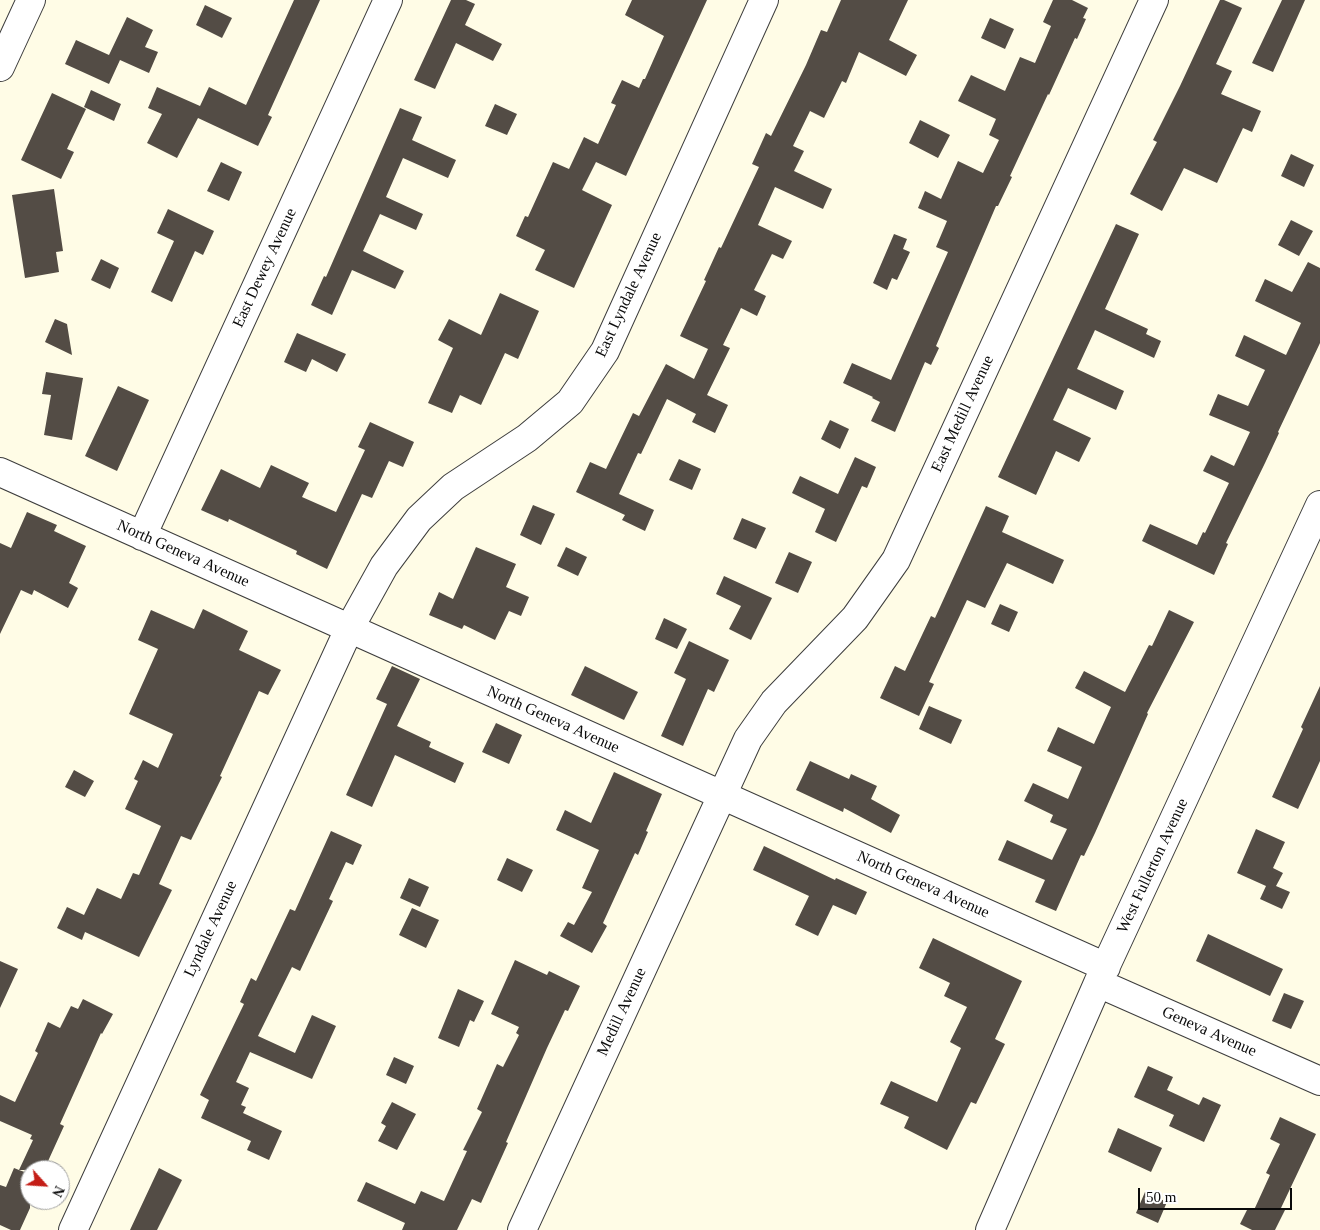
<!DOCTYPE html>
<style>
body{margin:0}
#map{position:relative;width:1320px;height:1230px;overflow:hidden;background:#fffce6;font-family:Georgia,serif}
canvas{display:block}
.north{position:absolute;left:20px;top:1160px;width:50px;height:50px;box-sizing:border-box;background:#fff;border:1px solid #9d9d9d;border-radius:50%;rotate:116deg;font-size:14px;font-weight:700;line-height:20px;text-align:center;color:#0a0a0a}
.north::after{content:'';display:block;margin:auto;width:18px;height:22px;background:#c41e17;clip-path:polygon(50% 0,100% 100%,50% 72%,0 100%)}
.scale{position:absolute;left:1138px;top:1188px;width:154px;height:22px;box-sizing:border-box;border:2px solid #0a0a0a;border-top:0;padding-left:6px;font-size:15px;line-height:18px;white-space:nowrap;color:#0a0a0a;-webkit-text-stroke:4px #fff;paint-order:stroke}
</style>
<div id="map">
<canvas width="1320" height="1230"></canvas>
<div class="north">N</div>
<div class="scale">50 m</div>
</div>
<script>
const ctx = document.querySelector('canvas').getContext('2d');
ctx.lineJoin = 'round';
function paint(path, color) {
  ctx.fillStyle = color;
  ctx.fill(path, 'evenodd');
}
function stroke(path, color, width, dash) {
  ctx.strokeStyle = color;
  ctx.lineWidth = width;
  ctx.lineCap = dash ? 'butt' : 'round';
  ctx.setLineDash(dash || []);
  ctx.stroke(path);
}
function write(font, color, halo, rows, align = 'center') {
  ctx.font = font + ' Georgia,serif';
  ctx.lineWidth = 5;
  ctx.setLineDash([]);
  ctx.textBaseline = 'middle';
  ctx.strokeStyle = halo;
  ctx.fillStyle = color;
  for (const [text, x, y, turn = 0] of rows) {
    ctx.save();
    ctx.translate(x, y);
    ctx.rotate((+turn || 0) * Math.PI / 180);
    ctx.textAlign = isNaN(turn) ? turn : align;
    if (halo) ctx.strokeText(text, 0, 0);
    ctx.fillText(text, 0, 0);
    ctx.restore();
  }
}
paint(new Path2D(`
 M294,0H320L268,115L272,117L258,146L198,118L177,158L147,143L162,114L148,108L157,87L200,106L209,87L246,105Z
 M451,0H466L475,4L465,25L502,44L493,61L456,43L435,89L414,80Z
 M632,0H707L626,176L596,162L582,190L612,205L574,288L535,270L545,250L516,236L525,216L528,217L553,162L569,169L584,137L598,144L616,105L611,103L622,80L639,88L643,79H645L664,36L625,15Z
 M841,0H908L889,40L917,55L906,76L859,52L846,83L842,81L824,118L810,111L793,146L804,151L794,171L832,189L823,209L775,187L758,225L792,241L783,259L772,254L754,290L766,296L757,316L741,308L723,345L730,348L707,395L728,405L715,433L692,422L696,414L667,399L641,454L638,453L619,494L654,510L645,531L622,520L625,515L576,492L590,462L606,469L633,413L639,416L666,364L694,379L708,349L680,336L706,281L704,280L719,247L721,248L759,167L752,164L766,133L771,136L806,65L821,30L827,32Z
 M1053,0H1072L1088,8L1083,18L1086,19L1077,39L1075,38L1049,95L1048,94L1010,176L1012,177L998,206H996L936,346L939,348L931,365L925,362L895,432L871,421L880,402L872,398L873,397L843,383L852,363L891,380L948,252L936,247L947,221L918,208L925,191L941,199L958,161L983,173L999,140L989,135L996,119L958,101L971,75L1005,91L1020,57L1035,63L1051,26L1043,22Z
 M1220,0H1224L1242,8L1216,64L1232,71L1221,94L1261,111L1252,132L1243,128L1217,183L1184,168L1162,211L1130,194L1157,142L1153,140L1180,86Z
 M1282,0H1305L1273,72L1252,63Z
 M205,5L232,18L222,38L196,25Z
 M127,17L153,30L145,47L158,52L149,73L120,60L109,84L65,64L76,40L109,55Z
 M990,18L1014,29L1005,49L981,38Z
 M91,90L121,104L114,121L84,107Z
 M52,93L86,109L67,149L74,152L61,179L21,160Z
 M495,104L517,114L507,135L485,126Z
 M400,108L422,117L412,140L456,160L448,178L403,158L386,197L423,214L416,230L380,214L363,251L404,271L395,289L352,270L332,315L311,305L324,276L326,277Z
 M920,120L950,135L938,158L909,143Z
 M1291,154L1314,165L1304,187L1281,176Z
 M221,162L242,172L229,201L207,191Z
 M54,189L63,251L56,252L59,272L25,278L12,195Z
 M168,209L214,231L203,255L195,251L172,302L151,292L174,241L157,233Z
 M1291,220L1313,231L1299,256L1278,245Z
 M1116,224L1139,234L1105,309L1148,329L1146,334L1161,341L1154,358L1095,330L1077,369L1124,391L1116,410L1068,388L1053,420L1091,438L1079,462L1056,451L1036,495L998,477Z
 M894,234L907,239L903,249L910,252L897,280L892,278L887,290L873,283Z
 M101,259L119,268L110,289L91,280Z
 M1308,262L1320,268V343L1278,432L1279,433L1265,463L1226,543L1228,544L1214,575L1142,541L1150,524L1197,545L1203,532L1205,533L1229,483L1203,471L1211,455L1234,466L1250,432L1209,415L1218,394L1248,406L1265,370L1235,356L1244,335L1286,355L1301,323L1255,301L1265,279L1292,292Z
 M500,293L539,311L518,359L505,353L481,405L460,395L452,413L428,403L453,348L438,340L449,319L481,335Z
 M55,319L67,324L72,355L45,342Z
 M297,333L346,354L337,372L312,359L306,372L284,362Z
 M46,372L83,378L72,440L44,435L51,395L42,394Z
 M118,386L149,400L117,471L85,456Z
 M830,420L849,429L840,449L821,439Z
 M370,422L414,442L403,467L389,461L372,498L362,494L327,569L296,554L297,551L229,519L228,522L201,510L221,469L260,488L271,465L309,483L302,497L336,512L365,450L358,447Z
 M855,457L876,467L867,488L862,486L836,542L815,532L825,509L792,493L800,476L838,494Z
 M679,459L701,469L692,490L669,480Z
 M533,505L555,514L541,545L520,535Z
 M986,506L1009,516L1002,532L1064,560L1053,584L1007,563L985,608L967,600L929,682L934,684L919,716L880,698L895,666L905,671L931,616L935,618Z
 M27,512L57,525L54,531L86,546L69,583L78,588L68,608L34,590L32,595L21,590L0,634V543L11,548Z
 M742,518L766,528L756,549L733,539Z
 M476,547L516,564L506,587L529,597L521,616L509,611L495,640L464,625L462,629L429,615L439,592L453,599Z
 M566,547L587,557L578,576L557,566Z
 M789,552L812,562L798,593L775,583Z
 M724,576L772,598L751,640L729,629L741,606L716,594Z
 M1000,604L1018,612L1009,632L991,624Z
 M203,609L248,631L239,650L281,670L268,695L259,691L220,776L222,777L191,840L181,836L159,884L172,890L139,957L85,932L82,940L57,928L67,907L84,915L97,888L121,899L133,873L139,875L161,826L125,809L138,781L134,779L143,760L158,768L173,734L129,714L158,649L138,640L151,610L194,629Z
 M1169,610L1194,622L1147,713L1148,714L1095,833L1084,856L1081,855L1056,911L1035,902L1045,880L998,860L1007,840L1052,860L1067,829L1050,822L1053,815L1024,801L1033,783L1068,799L1082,767L1047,751L1058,727L1094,744L1111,707L1075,688L1084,671L1125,692L1149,645L1152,646Z
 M664,618L687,629L677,649L655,639Z
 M689,641L729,660L714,692L708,689L683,746L661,736L686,679L674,673Z
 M392,666L420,679L397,726L431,742L429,747L464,763L455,783L395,755L372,807L346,795L387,704L376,699Z
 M585,666L638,692L624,720L571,695Z
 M1320,686V761L1298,809L1272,797L1303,729L1301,727Z
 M929,706L962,720L951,744L919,729Z
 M496,723L522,735L509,764L482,752Z
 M810,761L849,779L851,774L877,786L871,799L900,815L891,833L844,808L843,812L796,790Z
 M74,770L94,781L85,797L65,787Z
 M614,772L662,794L646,831L648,832L638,855L635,853L603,923L607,926L592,953L560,936L568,922L574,925L592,892L582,888L599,850L556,830L565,810L591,823Z
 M1256,829L1285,842L1273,868L1283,873L1276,886L1290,892L1282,909L1260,899L1266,886L1237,873Z
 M331,831L362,845L353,865L346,862L329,899L333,901L300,971L292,967L258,1036L295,1053L312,1015L336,1026L312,1079L250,1052L236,1082L249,1088L241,1105L246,1107L243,1113L282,1131L269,1160L247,1150L251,1141L201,1118L209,1100L200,1095L244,1004L240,1002L251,978L256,981L290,909L295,911Z
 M764,846L835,880L836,878L867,892L856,915L833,905L818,936L795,925L809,896L753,870Z
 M507,858L533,870L522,892L497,880Z
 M409,878L429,887L420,907L400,898Z
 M412,908L439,920L426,948L399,935Z
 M1208,934L1283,969L1270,996L1196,961Z
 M933,938L1022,981L995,1039L1005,1044L976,1104L971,1102L947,1150L904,1128L909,1117L880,1104L891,1081L937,1102L961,1048L950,1042L967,1007L944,996L950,983L919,968Z
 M515,960L547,975L549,971L580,986L568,1011L565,1010L547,1048L506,1142L508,1143L481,1203L472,1199L457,1230H402L405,1223L357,1201L366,1182L415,1204L421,1191L444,1201L467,1151L463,1150L482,1112L477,1109L497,1064L503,1067L519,1035L516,1033L519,1027L491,1014Z
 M0,961L18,969L0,1008Z
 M458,989L484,1001L474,1022L470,1020L459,1047L438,1038Z
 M1284,993L1304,1001L1291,1029L1272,1021Z
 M83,999L113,1014L102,1034L101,1033L60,1124L64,1126L44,1170H19L30,1174V1208L20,1230H11L0,1225V1185L6,1187L14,1168L19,1170L33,1140L30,1139L32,1135L0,1121V1095L15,1102L38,1053L35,1051L48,1022L60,1028L71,1006L78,1009Z
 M394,1057L414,1066L406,1084L386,1075Z
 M1148,1066L1173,1077L1167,1090L1199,1105L1203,1097L1221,1105L1204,1142L1169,1126L1174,1115L1134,1097Z
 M392,1102L416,1114L397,1150L378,1141L386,1126L381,1123Z
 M1280,1117L1316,1134L1281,1208L1285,1210L1275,1230H1252L1240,1224L1248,1208L1254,1210L1270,1175L1266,1173L1280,1144L1270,1139Z
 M1118,1128L1162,1148L1151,1172L1108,1152Z
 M159,1168L182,1180L157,1230H130Z
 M1145,1192L1167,1202L1158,1223L1136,1213Z`), '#534c45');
const minor = new Path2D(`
 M0,67L31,0
 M0,472L1106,967
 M142,536L388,0
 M1098,983L1320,1081
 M73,1230L349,629L384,566L419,519L453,487L527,438L570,402L605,351L764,0
 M522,1230L748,739L774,702L855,618L896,560L1154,0
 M990,1230L1098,983L1320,505`);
stroke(minor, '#3d3d3d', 30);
stroke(minor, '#fff', 28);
write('16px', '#0a0a0a', '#fff', [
 ["East Dewey Avenue",265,268,-65],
 ["East Lyndale Avenue",629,295,-65],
 ["East Medill Avenue",963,414,-65],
 ["North Geneva Avenue",183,554,24],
 ["North Geneva Avenue",553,720,24],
 ["West Fullerton Avenue",1153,866,-65],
 ["North Geneva Avenue",923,885,24],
 ["Lyndale Avenue",211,929,-65],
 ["Medill Avenue",622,1012,-65],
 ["Geneva Avenue",1209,1032,24]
]);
</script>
